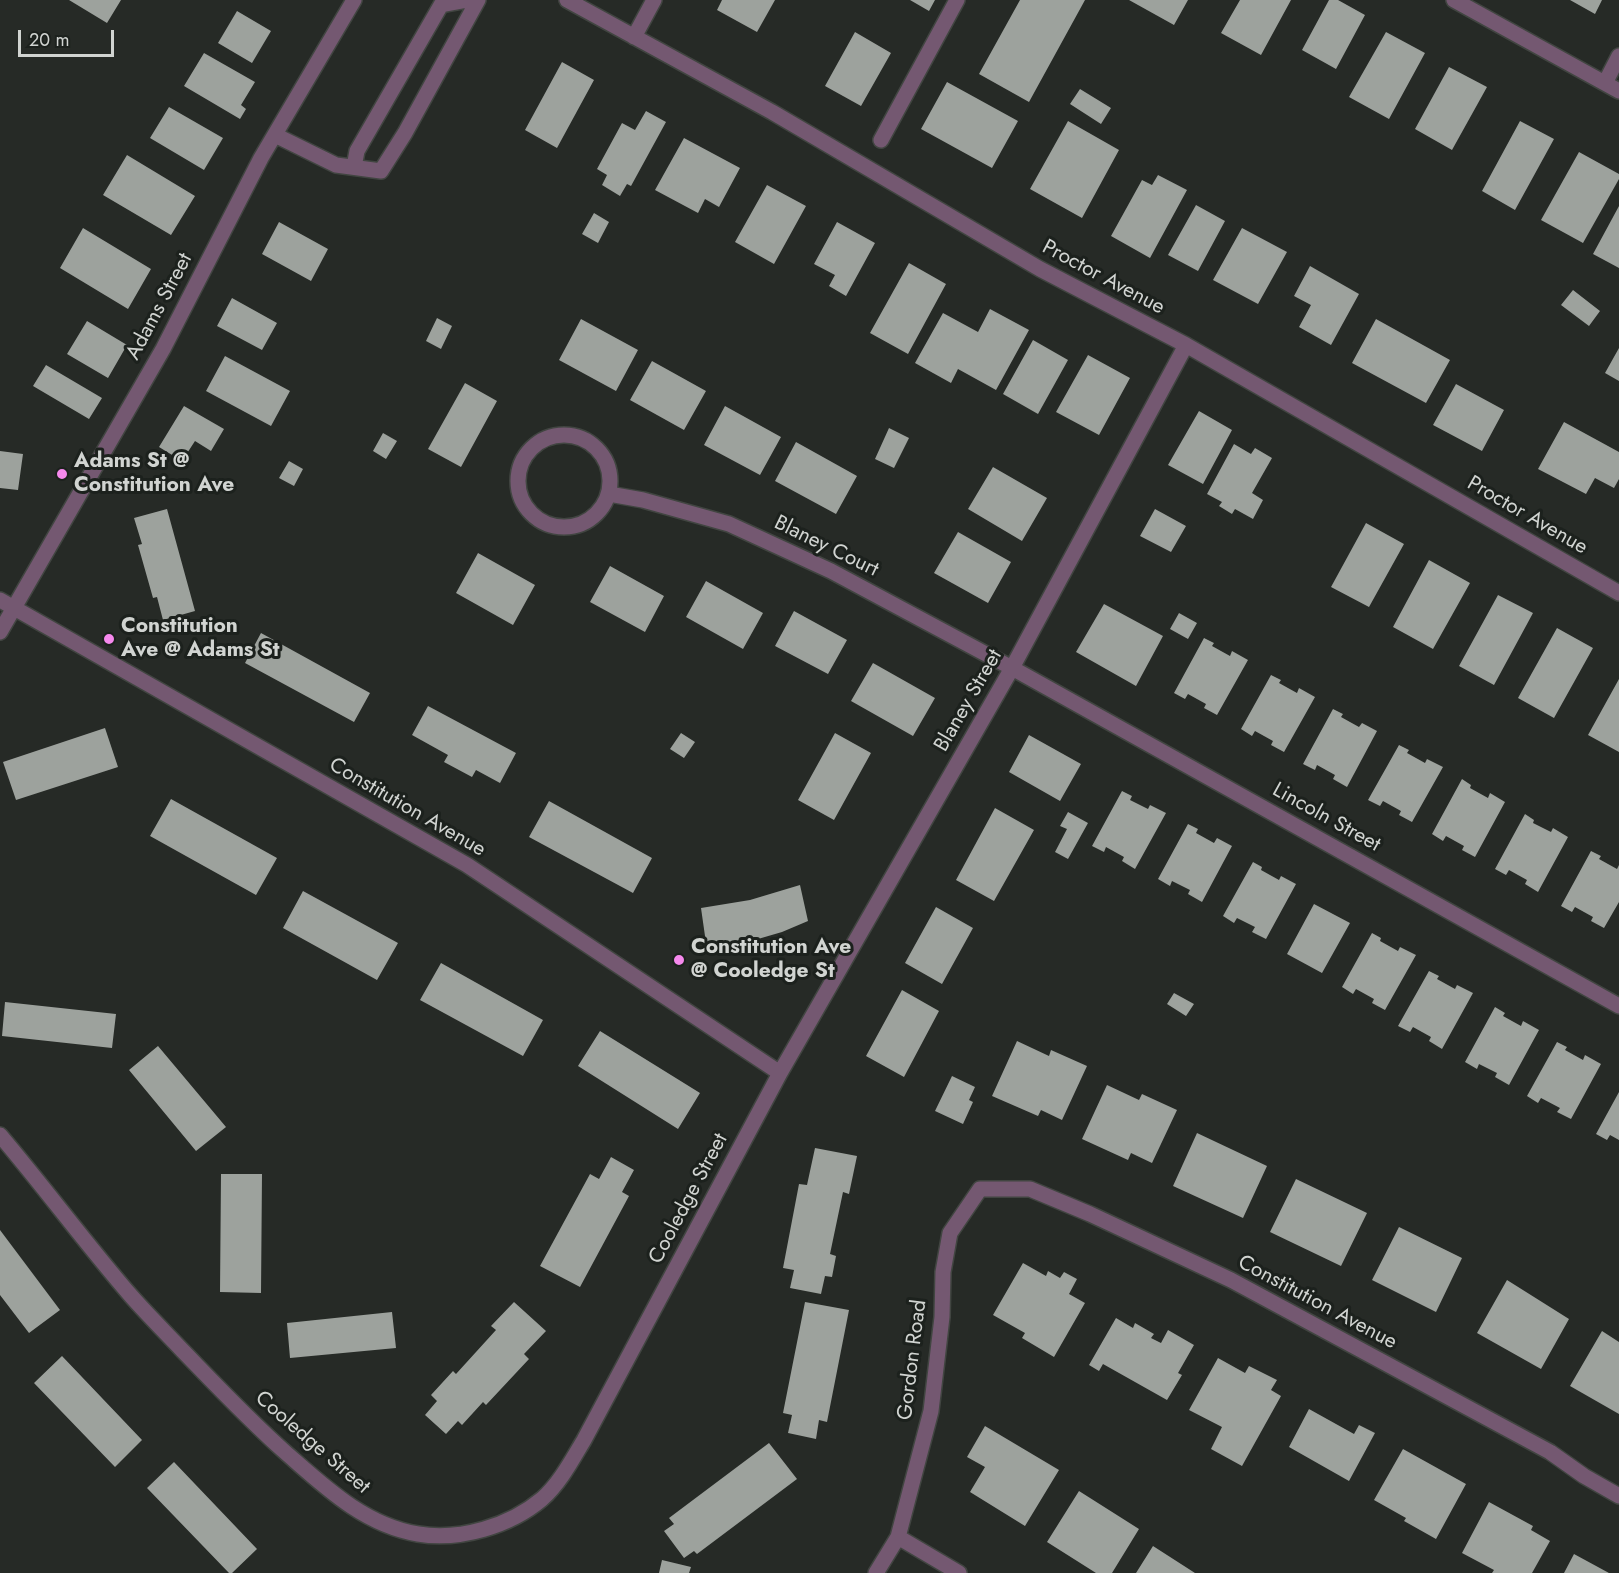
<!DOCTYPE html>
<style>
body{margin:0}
#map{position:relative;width:1619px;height:1573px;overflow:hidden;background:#262a26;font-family:Jost,sans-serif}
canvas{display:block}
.scale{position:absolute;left:18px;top:30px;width:96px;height:27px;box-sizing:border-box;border:3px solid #d1d4d1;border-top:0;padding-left:8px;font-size:18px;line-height:21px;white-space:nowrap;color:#d1d4d1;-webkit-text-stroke:4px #1c211d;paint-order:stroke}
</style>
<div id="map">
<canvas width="1619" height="1573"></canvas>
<div class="scale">20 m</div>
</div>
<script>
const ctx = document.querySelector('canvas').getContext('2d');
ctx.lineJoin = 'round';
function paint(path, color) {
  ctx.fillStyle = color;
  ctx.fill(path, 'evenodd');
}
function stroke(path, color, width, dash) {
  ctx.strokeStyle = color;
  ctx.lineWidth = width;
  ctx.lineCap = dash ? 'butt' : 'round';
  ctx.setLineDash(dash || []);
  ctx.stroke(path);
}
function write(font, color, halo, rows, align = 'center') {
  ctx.font = font + ' Jost,sans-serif';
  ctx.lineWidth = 6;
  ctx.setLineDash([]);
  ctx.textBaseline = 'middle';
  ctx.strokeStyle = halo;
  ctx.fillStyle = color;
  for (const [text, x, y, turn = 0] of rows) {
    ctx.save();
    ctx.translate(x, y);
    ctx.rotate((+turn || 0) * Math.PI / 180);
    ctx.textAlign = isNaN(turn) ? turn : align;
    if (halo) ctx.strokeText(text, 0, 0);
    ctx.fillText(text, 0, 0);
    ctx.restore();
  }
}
paint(new Path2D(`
 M69,0H121L107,23Z
 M722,0H775L757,32L717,10Z
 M910,0H935L929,11Z
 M1020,0H1085L1029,102L979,74Z
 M1129,0H1188L1174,25Z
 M1240,0H1291L1261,55L1221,33Z
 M1329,0H1338L1365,15L1336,69L1302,50Z
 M1570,0H1602L1595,14Z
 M237,11L271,31L252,63L218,43Z
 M855,32L891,53L861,106L825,86Z
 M1386,32L1425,53L1389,119L1349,97Z
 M204,53L255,82L241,105L246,109L240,119L184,86Z
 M562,62L594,80L557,148L525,130Z
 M1449,67L1487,87L1452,150L1415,129Z
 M947,82L1018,121L992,168L921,129Z
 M1080,89L1111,108L1101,124L1070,104Z
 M169,107L223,138L204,170L150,138Z
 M646,111L666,122L631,186L627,184L620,196L602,185L607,175L597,169L622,123L635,130Z
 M1068,121L1119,150L1082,218L1030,189Z
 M1520,121L1554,139L1515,210L1482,191Z
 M684,138L740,168L719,207L705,199L698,213L655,190Z
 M1579,152L1619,174V179L1583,243L1541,220Z
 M127,155L195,196L171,235L103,195Z
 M1158,175L1187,190L1150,258L1111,236L1142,180L1152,185Z
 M767,185L806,206L774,264L735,242Z
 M1196,205L1225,221L1198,271L1168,255Z
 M1619,206V268L1593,254Z
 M594,213L609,222L598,243L582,234Z
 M279,222L328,249L311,281L262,254Z
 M837,222L875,243L846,296L829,286L835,275L814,264Z
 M83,228L151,269L128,309L60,268Z
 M1242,228L1287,252L1258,304L1213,280Z
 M909,263L946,284L908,354L870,333Z
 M1310,266L1359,294L1331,345L1299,327L1311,305L1294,296Z
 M1573,290L1600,311L1589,326L1561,305Z
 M232,298L277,323L262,350L217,326Z
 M990,309L1029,330L996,390L958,369L951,383L915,363L943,313L978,332Z
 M437,318L452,326L441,349L426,341Z
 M581,319L638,350L616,391L559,360Z
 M1376,319L1450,360L1426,403L1352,363Z
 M87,321L127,345L108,378L67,354Z
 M1033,340L1068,360L1038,414L1003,394Z
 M1619,348V381L1605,373Z
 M1088,355L1130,378L1099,435L1056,412Z
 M225,356L290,391L271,426L206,391Z
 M652,361L706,391L684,430L630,400Z
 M46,365L102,398L89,419L33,386Z
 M465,383L497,401L461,467L428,449Z
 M1456,384L1504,410L1482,451L1433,425Z
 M184,406L224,429L211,451L195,441L182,461L159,447Z
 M725,406L781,437L760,475L704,445Z
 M1199,411L1232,430L1203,484L1168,465Z
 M1564,422L1619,452V479L1614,488L1595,478L1586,494L1538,469Z
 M889,428L909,438L894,468L875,459Z
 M383,433L397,441L386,459L373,451Z
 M796,442L857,476L836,514L775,481Z
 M1234,444L1251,454L1255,448L1272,458L1252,493L1263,500L1253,519L1235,509L1232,514L1219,506L1222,502L1207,494Z
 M0,451L23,454L18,490L0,488Z
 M289,461L303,469L294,486L279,478Z
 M993,467L1047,498L1022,541L968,509Z
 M167,509L195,611L163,620L157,597L153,598L138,545L142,544L134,518Z
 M1155,509L1186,526L1171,552L1140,536Z
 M1366,523L1404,544L1369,607L1331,587Z
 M958,532L1011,562L988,603L934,573Z
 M478,553L535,585L513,625L456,593Z
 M1429,560L1470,583L1433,649L1393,627Z
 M610,566L664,596L645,632L590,602Z
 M706,581L763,613L743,649L686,617Z
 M1498,595L1533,613L1494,685L1459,666Z
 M1104,604L1163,636L1136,686L1076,652Z
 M794,611L847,640L828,674L775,646Z
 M1179,613L1197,623L1188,639L1170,629Z
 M1557,628L1593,648L1554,718L1518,698Z
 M261,633L370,693L354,722L245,663Z
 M1204,638L1214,643L1212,646L1230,656L1232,651L1248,660L1217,715L1204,708L1206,704L1188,694L1185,699L1174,693Z
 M873,663L935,698L913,736L851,701Z
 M1271,675L1281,680L1279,683L1297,693L1299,688L1315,697L1284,752L1271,745L1273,741L1255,731L1252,736L1241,729Z
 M1619,679V752L1588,735Z
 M428,706L516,753L500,783L476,770L472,777L444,762L448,755L412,735Z
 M1333,709L1343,714L1341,717L1359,727L1362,723L1377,731L1347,787L1333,779L1335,775L1317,765L1315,770L1303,764Z
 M105,728L118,767L16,800L3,762Z
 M681,733L695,742L684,758L670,749Z
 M835,733L871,753L834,820L798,800Z
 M1029,735L1081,764L1060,801L1009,772Z
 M1399,745L1409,750L1407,753L1425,763L1427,759L1443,767L1412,822L1399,815L1401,811L1383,801L1380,806L1368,800Z
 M1462,779L1471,785L1470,788L1488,798L1490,793L1505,802L1475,857L1462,850L1464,846L1446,836L1443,841L1432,834Z
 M1122,791L1132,796L1130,800L1148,809L1150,805L1166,813L1135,869L1122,861L1124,857L1106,847L1104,852L1092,846Z
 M171,799L277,858L256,895L150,836Z
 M549,801L652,858L633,893L529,837Z
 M995,808L1034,830L994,901L956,880Z
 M1068,812L1088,823L1068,859L1055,852L1067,829L1060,826Z
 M1525,814L1534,820L1533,823L1551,832L1553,828L1568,837L1538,892L1525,884L1527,880L1509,870L1506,875L1495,869Z
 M1188,824L1198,829L1196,833L1214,843L1217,838L1232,846L1202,902L1188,894L1190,890L1172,881L1170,886L1158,879Z
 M1591,851L1601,856L1599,859L1617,869L1619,865V902L1604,928L1591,921L1593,917L1575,907L1572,912L1561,906Z
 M1253,862L1262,867L1261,870L1279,880L1281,876L1296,884L1266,939L1252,932L1255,927L1237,918L1234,923L1223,916Z
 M800,885L808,921L782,932L758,939L734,942L706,943L701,908L750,900Z
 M303,891L398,943L377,980L283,928Z
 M1314,904L1350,923L1322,973L1287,954Z
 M936,907L973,928L942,984L905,963Z
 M1372,933L1381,938L1380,941L1398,951L1400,947L1416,955L1385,1010L1372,1003L1374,999L1356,989L1353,994L1342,987Z
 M441,963L543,1020L523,1056L420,1000Z
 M1429,971L1439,976L1437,979L1455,989L1457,985L1473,993L1442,1049L1429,1041L1431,1037L1413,1027L1410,1032L1398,1026Z
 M902,990L939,1011L904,1077L866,1056Z
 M1174,993L1194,1004L1186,1016L1167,1004Z
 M5,1002L116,1014L112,1048L2,1036Z
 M1495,1007L1505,1013L1503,1016L1521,1026L1523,1021L1539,1030L1509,1085L1495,1077L1497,1073L1479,1064L1477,1069L1465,1062Z
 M600,1031L700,1093L678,1129L578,1066Z
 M1017,1041L1049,1056L1051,1050L1087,1066L1062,1120L1041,1110L1038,1116L992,1096Z
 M1557,1042L1567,1047L1565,1050L1583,1060L1585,1055L1601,1064L1571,1119L1557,1112L1560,1108L1541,1098L1538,1103L1527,1096Z
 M158,1046L226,1127L196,1151L129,1070Z
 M952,1076L975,1087L969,1100L973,1102L963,1124L935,1111Z
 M1107,1085L1139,1100L1142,1094L1177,1110L1152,1163L1131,1153L1128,1160L1082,1139Z
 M1619,1092V1140L1610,1135L1607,1140L1596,1134Z
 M1197,1133L1267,1166L1243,1218L1173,1186Z
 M815,1148L857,1156L849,1194L843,1192L830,1254L836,1256L832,1277L825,1276L821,1294L790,1288L794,1270L783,1268L799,1184L807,1185Z
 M611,1157L634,1170L622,1192L629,1196L580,1287L540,1266L590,1174L599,1179Z
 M221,1174H262L261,1293L220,1292Z
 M1296,1179L1367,1213L1341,1266L1270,1232Z
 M1399,1227L1462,1258L1436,1312L1372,1280Z
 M0,1230L60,1310L29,1333L0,1295Z
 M1023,1263L1046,1276L1048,1271L1060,1278L1064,1272L1077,1279L1069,1294L1085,1303L1054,1357L1022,1338L1025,1333L993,1315Z
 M1507,1280L1569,1319L1541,1369L1477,1333Z
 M514,1302L546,1331L524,1354L529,1359L486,1405L483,1402L462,1425L458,1421L446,1434L425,1415L437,1401L431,1395L453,1371L456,1374L496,1330L491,1326Z
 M805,1302L849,1310L827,1422L819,1420L816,1439L788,1433L792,1415L783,1413Z
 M392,1312L396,1348L290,1358L287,1323Z
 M1116,1318L1133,1328L1135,1323L1154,1334L1151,1338L1161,1343L1168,1330L1194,1345L1178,1373L1182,1375L1167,1400L1103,1364L1099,1371L1089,1365Z
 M1602,1331L1619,1342V1414L1570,1386Z
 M62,1356L142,1440L115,1467L34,1383Z
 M1218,1358L1245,1373L1249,1366L1277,1380L1271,1390L1281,1396L1242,1466L1211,1449L1222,1427L1189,1410Z
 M1309,1409L1354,1434L1359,1425L1375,1433L1349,1481L1289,1447Z
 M985,1426L1059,1470L1025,1526L970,1492L985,1467L967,1457Z
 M769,1443L797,1479L697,1554L694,1551L684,1558L664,1531L674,1524L669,1518Z
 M1403,1449L1466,1484L1436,1539L1404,1521L1406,1518L1374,1500Z
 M174,1462L257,1549L232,1573H229L147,1488Z
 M1079,1491L1139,1529L1112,1573H1096L1047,1542Z
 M1489,1502L1533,1526L1531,1530L1550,1541L1532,1573H1492L1494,1570L1462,1553Z
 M1153,1546L1195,1573H1136Z
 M1574,1554L1609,1573H1564Z
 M662,1560L691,1567L689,1573H659Z`), '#9da29d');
const minor = new Path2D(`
 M567,0L772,112L1040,269L1186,345L1619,593
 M1454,0L1619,91
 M634,37L654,0
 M1605,83L1619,56
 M275,135L336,165L381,171L405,133L478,0
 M881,140L957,0
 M354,167L357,151L441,5L468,0
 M518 481a46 46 0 1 1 92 0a46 46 0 1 1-92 0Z
 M609,494L643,500L729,524L831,571L1012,668L1619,1006
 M0,600L467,865L780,1073
 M0,632L163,349L261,158L354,0
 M0,1135C45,1188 86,1244 132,1297C148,1315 165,1332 182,1350C216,1385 249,1420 285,1452C325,1487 364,1525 418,1534C460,1541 510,1526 542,1499C560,1483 572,1460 584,1440L780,1073L1012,668L1186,345
 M898,1537L959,1573
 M876,1573L898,1537L931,1411L942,1317L943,1272L950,1233L980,1189H1030L1090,1214L1231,1280L1550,1452L1584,1476L1619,1496`);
stroke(minor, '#414541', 18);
stroke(minor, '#745871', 15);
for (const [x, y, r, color] of [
 [62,474,6,"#f689ed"],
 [109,639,6,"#f689ed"],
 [679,960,6,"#f689ed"]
]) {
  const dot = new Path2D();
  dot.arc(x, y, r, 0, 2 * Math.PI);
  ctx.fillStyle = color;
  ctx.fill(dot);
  stroke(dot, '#1c211d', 2);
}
write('21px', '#d1d4d1', '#1c211d', [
 ["Proctor Avenue",1103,278,28],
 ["Adams Street",160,307,-62],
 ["Proctor Avenue",1527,516,30],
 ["Blaney Court",826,547,26],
 ["Blaney Street",969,701,-60],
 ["Constitution Avenue",407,808,30],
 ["Lincoln Street",1326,818,29],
 ["Cooledge Street",689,1199,-62],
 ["Constitution Avenue",1317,1303,28],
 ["Gordon Road",913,1360,-83],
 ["Cooledge Street",312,1443,41]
]);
write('bold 21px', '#d1d4d1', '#1c211d', [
 ["Adams St @",74,462],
 ["Constitution Ave",74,486],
 ["Constitution",121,627],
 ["Ave @ Adams St",121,651],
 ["Constitution Ave",691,948],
 ["@ Cooledge St",691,972]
], 'left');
</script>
